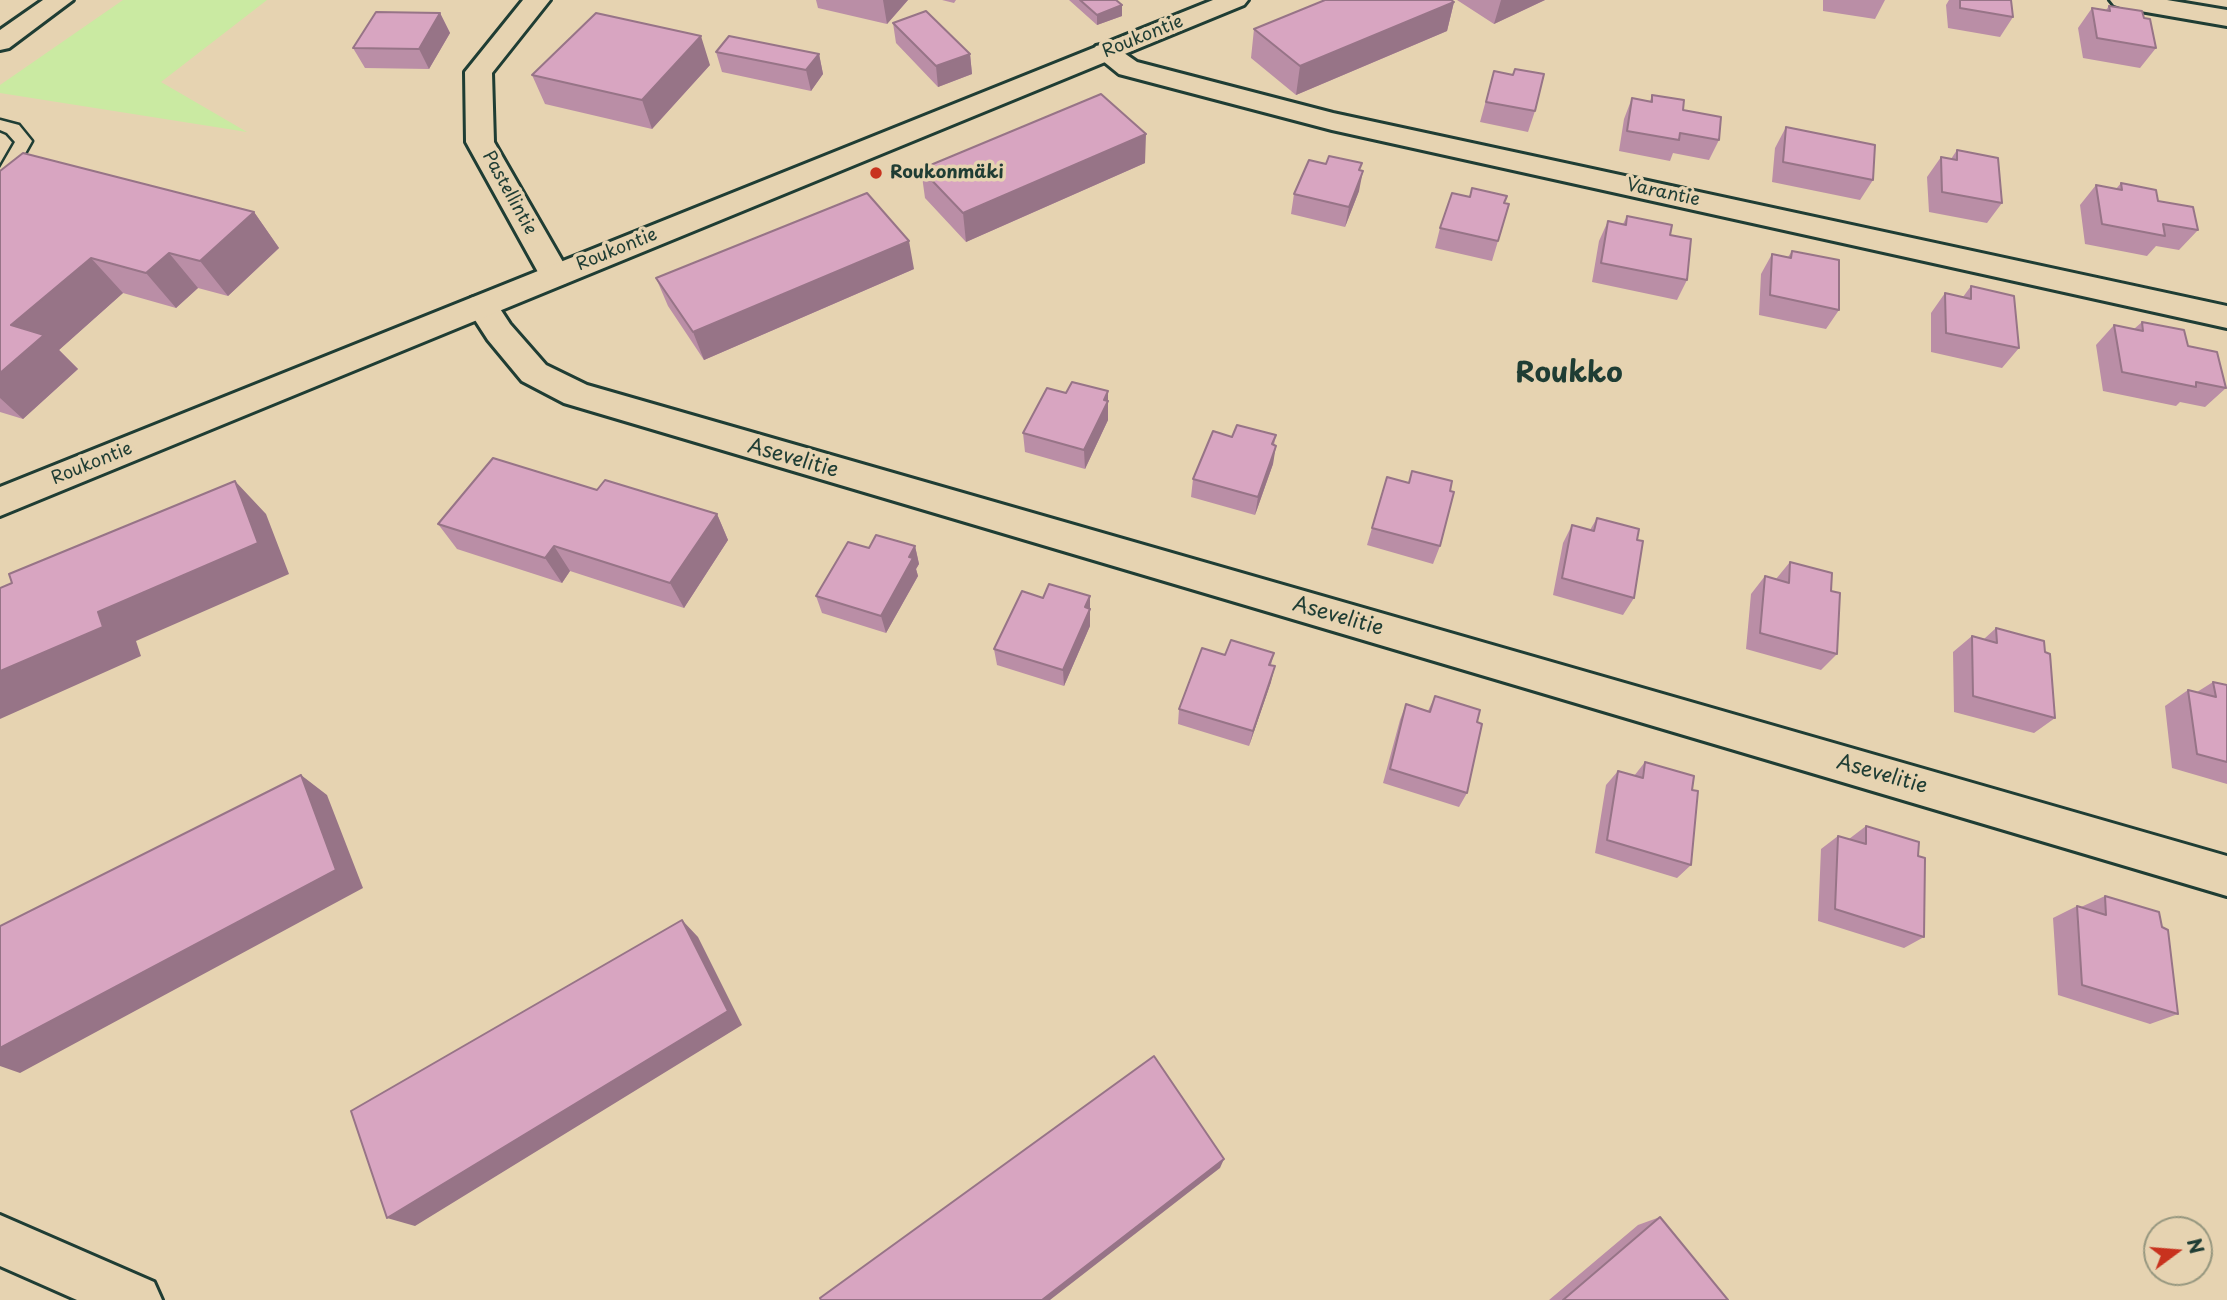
<!DOCTYPE html>
<meta charset="utf-8">
<style>
body{margin:0}
#map{position:relative;width:2227px;height:1300px;overflow:hidden;background:#e6d3b1;font-family:"Playpen Sans",sans-serif}
canvas{display:block}
.north{position:absolute;left:2143px;top:1216px;width:70px;height:70px;box-sizing:border-box;background:#e6d3b1;border:2px solid #96977f;border-radius:50%;rotate:74deg;font-size:19px;font-weight:700;line-height:28px;text-align:center;color:#1f3d34}
.north::after{content:'';display:block;margin:auto;width:24px;height:32px;background:#c8321e;clip-path:polygon(50% 0,100% 100%,50% 72%,0 100%)}
</style>
<div id="map">
<canvas width="2227" height="1300"></canvas>
<div class="north">N</div>
</div>
<script>
const ctx = document.querySelector('canvas').getContext('2d');
ctx.lineJoin = 'round';
function paint(path, color) {
  ctx.fillStyle = color;
  ctx.fill(path, 'evenodd');
}
function stroke(path, color, width, dash) {
  ctx.strokeStyle = color;
  ctx.lineWidth = width;
  ctx.lineCap = dash ? 'butt' : 'round';
  ctx.setLineDash(dash || []);
  ctx.stroke(path);
}
function write(font, color, halo, rows, align = 'center') {
  ctx.font = font + ' "Playpen Sans",sans-serif';
  ctx.lineWidth = 7;
  ctx.setLineDash([]);
  ctx.textBaseline = 'middle';
  ctx.strokeStyle = halo;
  ctx.fillStyle = color;
  for (const [text, x, y, turn = 0] of rows) {
    ctx.save();
    ctx.translate(x, y);
    ctx.rotate((+turn || 0) * Math.PI / 180);
    ctx.textAlign = isNaN(turn) ? turn : align;
    if (halo) ctx.strokeText(text, 0, 0);
    ctx.fillText(text, 0, 0);
    ctx.restore();
  }
}
paint(new Path2D(`
 M123,0H267L161,82L247,132L0,93V85Z`), '#caeaa2');
const lane = new Path2D(`
 M0,120L19,125L32,141L13,175L0,182V168L15,142L7,133L0,130Z`);
const street = new Path2D(`
 M523,0H550L492,73L494,142L571,276L566,283L555,287L544,283L466,142L465,72Z
 M2110,0H2167L2227,10V26L2123,8L2114,5Z
 M1105,44L1114,46L1137,62L1333,113L2227,306V328L1332,130L1119,74L1092,52L1096,46Z
 M482,295L493,298L510,324L546,365L587,385L2227,856V896L564,403L522,381L488,340L466,306L471,298Z`);
const secondary = new Path2D(`
 M43,0H73L9,48L0,50V30Z
 M1213,0H1248L1244,5L0,516V487Z
 M0,1215L154,1282L162,1300H77L0,1266Z`);
stroke(lane, '#1f3d34', 5);
stroke(street, '#1f3d34', 6);
stroke(secondary, '#1f3d34', 6);
paint(lane, '#e6d3b1');
paint(street, '#e6d3b1');
paint(secondary, '#e6d3b1');
paint(new Path2D(`
 M816,0H908L887,24L818,8Z
 M942,0H956L954,3Z
 M1069,0H1116L1122,5V16L1097,25Z
 M1457,0H1545L1494,24Z
 M1823,0H1885L1875,19L1823,11Z
 M1949,0H2011L2013,17L2000,37L1948,28L1946,5Z
 M1454,2L1447,31L1296,95L1251,58L1254,29Z
 M2109,6L2144,18L2156,48L2140,68L2083,58L2078,28L2092,8L2106,10Z
 M440,13L450,33L429,69L365,68L353,48Z
 M893,23L970,54L972,74L938,87L896,43Z
 M716,52L819,54L823,74L811,91L722,72Z
 M710,65L652,129L545,104L532,75Z
 M1494,71L1535,111L1528,132L1480,122Z
 M1652,95L1683,110L1719,140L1709,160L1673,153L1670,161L1619,151L1624,119L1632,98L1650,101Z
 M1786,127L1873,180L1860,200L1772,182L1775,148Z
 M1957,150L2002,203L1987,223L1929,212L1927,177L1941,157L1951,159Z
 M1145,163L966,242L925,198L921,169Z
 M1326,164L1360,170L1359,191L1345,227L1291,214L1294,194Z
 M0,171L254,212L279,248L228,296L198,288L176,308L123,293L59,350L78,369L23,419L0,412Z
 M2121,183L2158,201L2198,230L2179,250L2156,246L2147,256L2085,244L2080,205L2096,185L2116,189Z
 M1470,197L1498,241L1492,261L1435,248L1440,228Z
 M1627,216L1670,235L1687,280L1677,300L1592,282L1599,241L1608,221L1623,224Z
 M1792,251L1839,310L1826,329L1759,315L1761,274L1772,254L1788,257Z
 M914,269L704,360L668,306L656,278Z
 M1971,286L2019,348L2002,368L1931,352V313L1945,293L1963,297Z
 M2142,322L2188,346L2226,388L2205,407L2180,402L2176,406L2103,391L2096,345L2114,325L2134,329Z
 M1108,391V420L1085,469L1025,452L1023,433L1066,393Z
 M1276,435L1274,445L1273,464L1255,515L1191,497L1193,479L1232,437Z
 M1408,483L1450,491L1440,546L1433,564L1367,545L1372,528Z
 M597,490L717,514L728,540L684,608L570,571L562,583L457,549L438,524Z
 M1597,518L1637,540L1634,598L1623,615L1553,595L1563,543L1572,525L1590,530Z
 M915,546L919,564L916,569L918,576L886,633L822,613L816,596L869,548Z
 M1790,562L1831,591L1837,654L1821,670L1746,649L1751,594L1765,576L1776,579Z
 M1090,613V626L1064,686L997,665L994,649Z
 M1996,628L2045,652L2055,718L2034,733L1954,712L1953,652L1972,636L1984,639Z
 M1274,653L1271,665V682L1249,746L1178,724L1179,709L1225,655Z
 M2213,682L2227,685V784L2172,768L2165,706L2188,690L2197,692Z
 M1435,696L1477,722L1467,793L1459,807L1383,783L1400,720L1406,704L1428,711Z
 M1645,762L1692,790L1691,865L1677,878L1595,853L1606,785L1618,771L1634,776Z
 M1866,826L1918,856L1924,937L1904,948L1818,921L1821,849L1838,836L1849,839Z
 M2105,896L2178,1014L2150,1024L2058,995L2053,918L2077,906L2081,907Z
 M1660,1217L1728,1300H1549L1638,1225Z`), '#ba8ea6');
paint(new Path2D(`
 M883,0H908L887,24Z
 M1501,0H1545L1494,24Z
 M1454,2L1447,31L1296,95L1300,66Z
 M1122,5V16L1097,25V15Z
 M440,13L450,33L429,69L419,49Z
 M701,36L710,65L652,129L642,100Z
 M819,54L823,74L811,91L806,70Z
 M970,54L972,74L938,87L936,66Z
 M1146,134L1145,163L966,242L963,213Z
 M1363,171L1359,191L1345,227L1349,207Z
 M254,212L279,248L228,296L200,261Z
 M909,241L914,269L704,360L693,332Z
 M169,253L198,288L176,308L146,273Z
 M91,258L123,293L59,350L78,369L23,419L0,398V373L11,325Z
 M1108,391V420L1085,469L1084,450L1104,400Z
 M1276,446L1273,464L1255,515L1258,497Z
 M235,481L266,514L289,574L136,641L141,656L0,719V671L98,612Z
 M717,514L728,540L684,608L670,583Z
 M554,546L570,571L562,583L545,558Z
 M915,546L919,564L916,569L918,576L886,633L881,616L909,557Z
 M1090,596V626L1064,686L1063,670L1085,607Z
 M1275,666L1271,682L1249,746L1253,731Z
 M301,775L327,795L363,888L20,1073L0,1066V1048Z
 M682,920L698,937L742,1025L415,1226L387,1218Z
 M1224,1159L1220,1168L1050,1300H1042Z`), '#977487');
const building = new Path2D(`
 M1080,0H1116L1122,5L1097,15Z
 M1325,0H1451L1454,2L1300,66L1254,29Z
 M1960,0H2011L2013,17L1960,8Z
 M2109,6L2142,11L2144,18L2150,19L2156,48L2097,38L2092,8L2110,11Z
 M926,11L970,54L936,66L893,23Z
 M376,12L440,13L419,49L353,48Z
 M596,13L701,36L642,100L532,75Z
 M729,36L819,54L806,70L716,52Z
 M1515,69L1544,74L1535,111L1486,102L1494,71L1513,75Z
 M1101,94L1146,134L963,213L921,169Z
 M1652,95L1684,100L1683,110L1721,117L1719,140L1680,133L1679,140L1627,131L1632,98L1652,102Z
 M1786,127L1875,145L1873,180L1783,162Z
 M1957,150L1998,158L2002,203L1942,192L1941,157L1957,160Z
 M23,153L254,212L200,261L169,253L146,273L91,258L11,325L44,335L0,373V171Z
 M1329,156L1362,163L1359,170L1363,171L1349,207L1294,194L1309,160L1326,164Z
 M2121,183L2156,190L2158,201L2193,207L2198,230L2163,224L2165,236L2102,224L2096,185L2122,190Z
 M1472,188L1507,196L1504,203L1509,204L1498,241L1440,228L1452,193L1470,197Z
 M867,193L909,241L693,332L656,278Z
 M1627,216L1672,225L1670,235L1691,239L1687,280L1601,263L1608,221L1626,225Z
 M1792,251L1839,260V310L1770,295L1772,254L1791,258Z
 M1971,286L2014,296L2019,348L1946,333L1945,293L1971,299Z
 M2142,322L2184,330L2188,346L2217,352L2226,388L2196,382V387L2122,372L2114,325L2143,331Z
 M1072,382L1108,391L1104,400L1108,401L1084,450L1023,433L1047,388L1066,393Z
 M1237,425L1276,435L1272,444L1276,446L1258,497L1193,479L1213,431L1232,437Z
 M493,458L597,490L605,480L717,514L670,583L554,546L545,558L438,524Z
 M1412,471L1452,481L1450,491L1454,492L1440,546L1372,528L1387,477L1409,483Z
 M235,481L258,543L98,612L103,627L0,671V588L12,583L9,574Z
 M1597,518L1639,529L1637,540L1643,541L1634,598L1562,578L1572,525L1594,531Z
 M876,535L915,546L909,557L913,558L881,616L816,596L848,542L869,548Z
 M1790,562L1832,573L1831,591L1840,593L1837,654L1760,633L1765,576L1789,583Z
 M1049,584L1090,596L1085,607L1090,609L1063,670L994,649L1022,591L1043,598Z
 M1996,628L2044,641L2045,652L2050,654L2055,718L1973,696L1972,636L1997,643Z
 M1231,640L1274,653L1269,665L1275,666L1253,731L1179,709L1202,648L1225,655Z
 M2213,682L2227,685V762L2197,754L2188,690L2216,697Z
 M1435,696L1480,710L1477,722L1482,724L1467,793L1390,769L1406,704L1430,712Z
 M1645,762L1694,776L1692,790L1698,791L1691,865L1607,840L1618,771L1643,778Z
 M301,775L336,870L0,1048V926Z
 M1866,826L1919,842L1918,856L1925,858L1924,937L1835,909L1838,836L1866,844Z
 M2105,896L2159,912L2162,927L2168,930L2178,1014L2082,985L2077,906L2106,915Z
 M682,920L728,1011L387,1218L351,1111Z
 M1154,1056L1224,1159L1042,1300H821L820,1298Z
 M1660,1217L1728,1300H1563Z`);
paint(building, '#d8a5c1');
stroke(building, '#977487', 2);
for (const [x, y, r, color] of [
 [876,173,7,"#c8321e"]
]) {
  const dot = new Path2D();
  dot.arc(x, y, r, 0, 2 * Math.PI);
  ctx.fillStyle = color;
  ctx.fill(dot);
  stroke(dot, '#e6d3b1', 2.5);
}
write('18px', '#1f3d34', '#e6d3b1', [
 ["Roukontie",1143,37,-22],
 ["Pastellintie",509,193,61],
 ["Varantie",1663,193,12],
 ["Roukontie",617,250,-22],
 ["Roukontie",92,464,-22]
]);
write('bold 18px', '#1f3d34', '#e6d3b1', [
 ["Roukonmäki",890,173]
], 'left');
write('21px', '#1f3d34', '#e6d3b1', [
 ["Asevelitie",793,459,16],
 ["Asevelitie",1338,617,16],
 ["Asevelitie",1882,775,16]
]);
write('bold 28px', '#1f3d34', '#e6d3b1', [
 ["Roukko",1569,374]
]);
</script>
